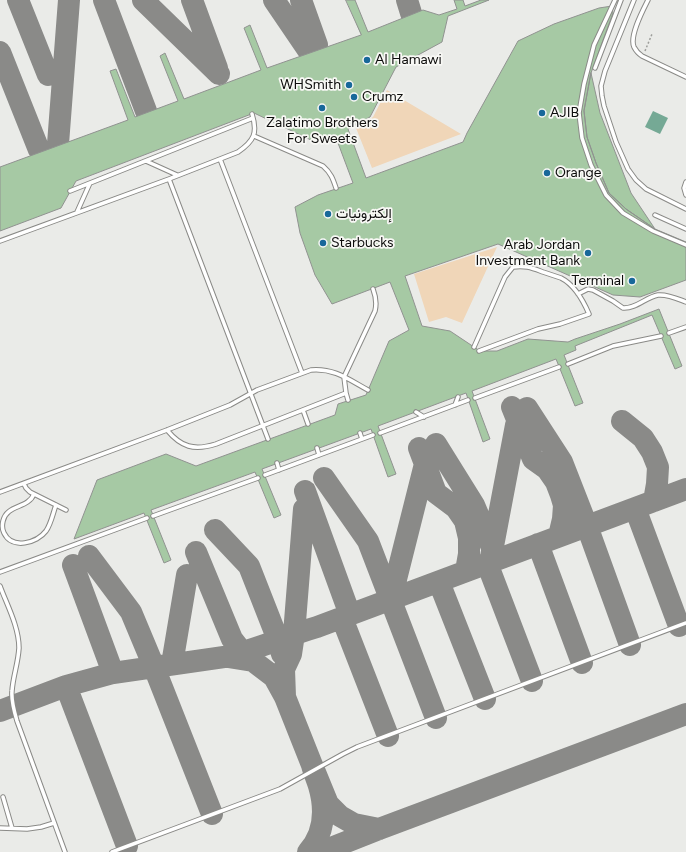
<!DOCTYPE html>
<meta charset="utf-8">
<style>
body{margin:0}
canvas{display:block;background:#eaebe8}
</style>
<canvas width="686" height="852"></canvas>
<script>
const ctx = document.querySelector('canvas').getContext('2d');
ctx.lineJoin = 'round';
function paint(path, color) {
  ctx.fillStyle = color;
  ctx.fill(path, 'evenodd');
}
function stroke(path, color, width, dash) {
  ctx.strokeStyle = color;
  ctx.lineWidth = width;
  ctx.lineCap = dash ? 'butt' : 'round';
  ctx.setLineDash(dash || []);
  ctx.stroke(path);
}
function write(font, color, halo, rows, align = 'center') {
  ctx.font = font + ' Figtree,Vazirmatn,sans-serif';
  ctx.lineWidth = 3.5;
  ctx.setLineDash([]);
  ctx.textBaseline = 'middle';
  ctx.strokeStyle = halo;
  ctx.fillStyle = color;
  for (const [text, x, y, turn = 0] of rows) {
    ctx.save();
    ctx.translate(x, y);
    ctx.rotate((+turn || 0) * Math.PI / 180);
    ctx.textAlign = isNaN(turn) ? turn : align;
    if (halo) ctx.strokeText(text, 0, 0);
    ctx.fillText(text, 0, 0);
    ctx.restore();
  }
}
paint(new Path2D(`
 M387,90L461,134L372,168L356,128L373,117Z
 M497,247L462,323L446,317L429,322L414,274Z`), '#f0d6b8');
paint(new Path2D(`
 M653,111L668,118L660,134L645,127Z`), '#75a995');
stroke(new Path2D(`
 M18,0L48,75
 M104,0L146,111
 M143,0L219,74
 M192,0L217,68
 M274,0L308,50
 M301,0L317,45
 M407,0L411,13
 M0,52L39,150
 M58,144L69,0
 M512,407L533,459L547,469L556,482L561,495L564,505L563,519L559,536
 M527,408L562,462L587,526L630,645
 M622,421L643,438L652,452L658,467L657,484L654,501
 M436,444L474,505L493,550
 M419,448L436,493L456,508L465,521L469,538V554L466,571
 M324,478L368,541L436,718
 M305,491L350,615
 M635,508L679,626
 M215,530L249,566L278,640L282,654
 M538,544L582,663
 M196,552L232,639L243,653L253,661
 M89,556L131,612L154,667L212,814
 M490,562L516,425
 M487,563L532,681
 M73,565L113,673
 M439,582L485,699
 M391,599L425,464
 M342,618L388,736
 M228,657L253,661L274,677L285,697L312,765
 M172,664L187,575
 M66,686L127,846
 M285,697L284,669L291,654L294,634L304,509
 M0,711L66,686L113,673L224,657C256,650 286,636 317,627L686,489
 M308,852C325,833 326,810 319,786C317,779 314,773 312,765L328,804L340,816L354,824L379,829
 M321,852L379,829L686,714`), '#8a8a88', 22);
const building = new Path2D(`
 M346,0H355L368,32L423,10L439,15L457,9L454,0H463L465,6L481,0H489L448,16L442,42L396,67L370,117L348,129L366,178L463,142L467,133L518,41L554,24L599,8L612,6L613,13L591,73L584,111L587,137L596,163L609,193L626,209L655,229L686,242V280L640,297L613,295L498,244L405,276L422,326L450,331L480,351H497L528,339L568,342L575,339L620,324L659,309L682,366L675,369L652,315L575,346L576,350L564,355L583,403L575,406L556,359L472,391L490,439L483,442L466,393L378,426L396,474L388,477L371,429L262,469L281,515L274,518L255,472L151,510L171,560L164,563L144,513L74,539L97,480L166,454L196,466L335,415L338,404L366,395L389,341L409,330L390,282L332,304L315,275L300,233L295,207L318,195L353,183L335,135L311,140L254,113L76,181L61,208L0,231V167L128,120L110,71L116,69L135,117L178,101L160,56L165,53L184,99L261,70L244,28L250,25L267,68L361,35Z
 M591,73L600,113L631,193L655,229L626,209L609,193L596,163L587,137L584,111Z`);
paint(building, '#a6c9a4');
stroke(building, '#909290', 1);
const service = new Path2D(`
 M615,0L594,45L584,84L579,113L582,138L591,165L606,195L623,213L653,231L686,245
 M634,0L605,71L601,86L602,96L604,106L616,142L628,169L636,180L646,189L686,209
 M648,0C643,10 629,36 634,47C636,51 639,54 642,56L686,77
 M595,68L621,0
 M254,136L323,166C331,173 333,179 336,188
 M220,159L302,373
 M146,161L177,175
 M169,179L268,439
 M686,182L684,188L686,195
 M70,191L253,118
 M77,212L90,183
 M655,215L686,229
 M0,241L169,179L238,152C254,141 258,133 252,114
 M578,294L588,289L593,290L613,301L623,308C636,309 646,297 658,295C668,294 678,299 686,302
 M669,333L686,327
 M474,347L505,277L513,267C525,265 532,268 543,272C549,274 555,276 561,278C575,285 583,300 589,314L560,324L538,329L479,351
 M568,364L613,346L661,336
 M475,398L559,367
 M348,400L346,393L344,377L375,311C377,303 376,297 373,289
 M455,405L458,397
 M303,410L308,424
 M416,412L424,417
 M167,430C181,447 194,451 216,444L346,393
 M360,433L362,439
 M380,433L468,400
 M317,448L319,455
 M277,463L279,470
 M265,475L373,435
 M24,484L26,488L30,492L66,510
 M0,492L167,430L230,405L257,390L311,370C334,368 348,379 368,390
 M34,494C28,509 7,504 3,521C2,525 2,529 4,533C12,550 37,543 46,531C51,524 53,513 56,505
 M153,516L258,478
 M0,572L147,518
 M0,586C7,605 19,627 19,648C18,664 13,676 12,691C11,701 14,711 17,721L65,852
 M3,797L12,828
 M0,828L27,829L41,827L54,823
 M112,852L280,789L343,754L357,747L686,623`);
stroke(service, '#8a8a87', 5.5);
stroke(new Path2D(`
 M645,51L652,34`), '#9d9e9b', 1.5, [2, 2]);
stroke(service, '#fff', 3.5);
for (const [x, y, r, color] of [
 [367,60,4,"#18689a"],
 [349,85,4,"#18689a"],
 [354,97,4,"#18689a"],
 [322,108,4,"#18689a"],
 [542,113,4,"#18689a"],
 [547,173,4,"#18689a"],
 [328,214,4,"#18689a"],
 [323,243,4,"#18689a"],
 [588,253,4,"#18689a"],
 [632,281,4,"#18689a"]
]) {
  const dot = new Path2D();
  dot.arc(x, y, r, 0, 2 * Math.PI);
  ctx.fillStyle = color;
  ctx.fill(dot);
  stroke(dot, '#f8f8f5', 1.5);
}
write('14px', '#0c0c0b', '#f8f8f5', [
 ["Al Hamawi",375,60],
 ["WHSmith",341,85,"right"],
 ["Crumz",362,97],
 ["AJIB",550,113],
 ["Zalatimo Brothers",322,123,"center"],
 ["For Sweets",322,139,"center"],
 ["Orange",555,173],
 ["إلكترونيات",336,214],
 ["Starbucks",331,243],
 ["Arab Jordan",580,245,"right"],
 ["Investment Bank",580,261,"right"],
 ["Terminal",624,281,"right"]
], 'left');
</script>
